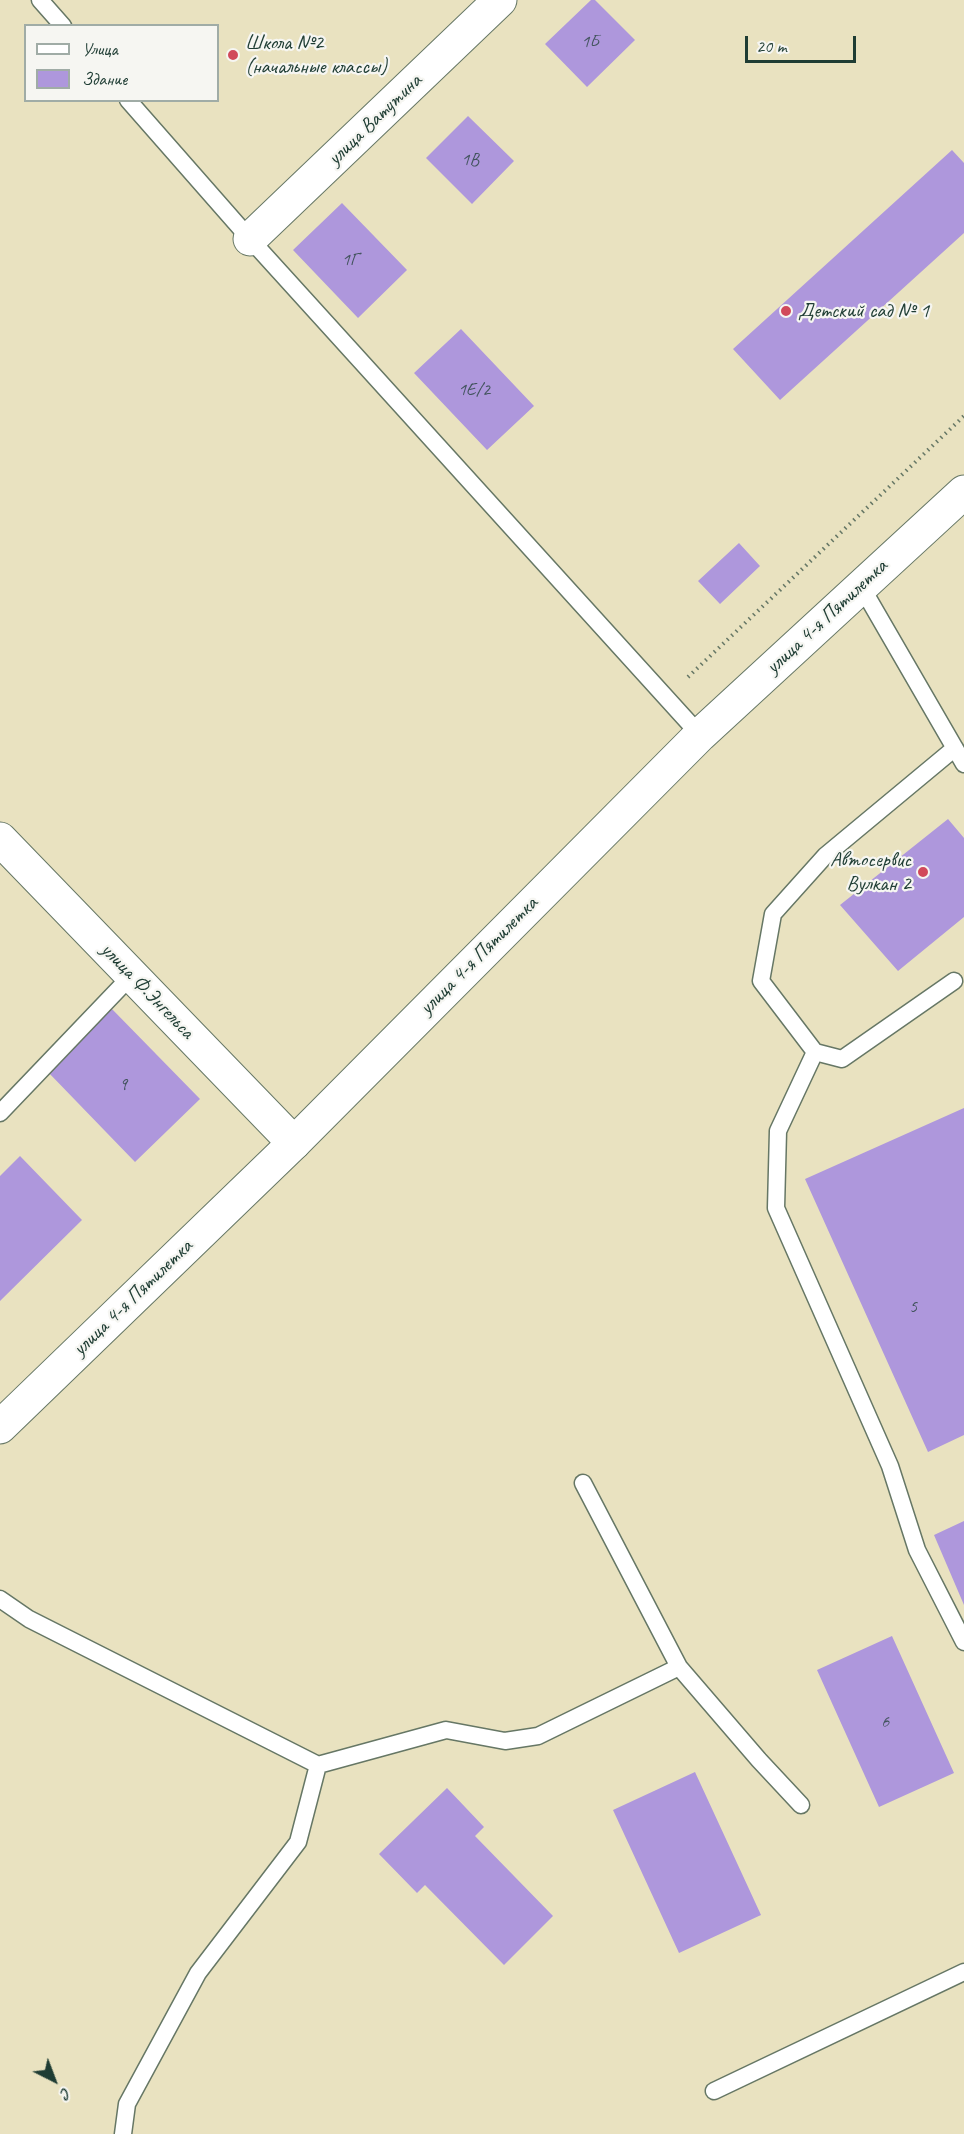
<!DOCTYPE html>
<meta charset="utf-8">
<style>
body{margin:0}
#map{position:relative;width:964px;height:2134px;overflow:hidden;background:#e9e2c0;font-family:Caveat,sans-serif}
canvas{display:block}
.legend{position:absolute;left:24px;top:24px;width:195px;height:78px;box-sizing:border-box;background:#f6f6f2;border:2px solid #a0aca6;margin:0;padding:8px 10px;list-style:none;font-size:18px;color:#1f3d34}
.legend li{display:flex;align-items:center;gap:12px;height:30px}
.legend b{width:30px;border:2px solid #a0aca6}
.north{position:absolute;left:24px;top:2050px;width:60px;height:60px;-webkit-text-stroke:4px #f6f6f2;paint-order:stroke;rotate:138deg;font-size:16px;font-weight:700;line-height:24px;text-align:center;color:#1f3d34}
.north::after{content:'';display:block;margin:auto;width:21px;height:27px;background:#1f3d34;clip-path:polygon(50% 0,100% 100%,50% 72%,0 100%)}
.scale{position:absolute;left:745px;top:36px;width:111px;height:27px;box-sizing:border-box;border:3px solid #1f3d34;border-top:0;padding-left:8px;font-size:18px;line-height:21px;white-space:nowrap;color:#1f3d34;-webkit-text-stroke:4px #f6f6f2;paint-order:stroke}
</style>
<div id="map">
<canvas width="964" height="2134"></canvas>
<ul class="legend">
<li><b style="height:8px;background:#fff"></b>Улица</li>
<li><b style="height:16px;background:#ae97dc"></b>Здание</li>
</ul>
<div class="north">С</div>
<div class="scale">20 m</div>
</div>
<script>
const ctx = document.querySelector('canvas').getContext('2d');
ctx.lineJoin = 'round';
function paint(path, color) {
  ctx.fillStyle = color;
  ctx.fill(path, 'evenodd');
}
function stroke(path, color, width, dash) {
  ctx.strokeStyle = color;
  ctx.lineWidth = width;
  ctx.lineCap = dash ? 'butt' : 'round';
  ctx.setLineDash(dash || []);
  ctx.stroke(path);
}
function write(font, color, halo, rows, align = 'center') {
  ctx.font = font + ' Caveat,sans-serif';
  ctx.lineWidth = 4.5;
  ctx.setLineDash([]);
  ctx.textBaseline = 'middle';
  ctx.strokeStyle = halo;
  ctx.fillStyle = color;
  for (const [text, x, y, turn = 0] of rows) {
    ctx.save();
    ctx.translate(x, y);
    ctx.rotate((+turn || 0) * Math.PI / 180);
    ctx.textAlign = isNaN(turn) ? turn : align;
    if (halo) ctx.strokeText(text, 0, 0);
    ctx.fillText(text, 0, 0);
    ctx.restore();
  }
}
paint(new Path2D(`
 M591,0H595L635,40L587,87L545,44Z
 M468,116L514,161L472,204L426,158Z
 M952,150L964,163V233L780,400L733,349Z
 M342,203L407,270L358,318L293,250Z
 M461,329L534,406L487,450L414,373Z
 M739,543L760,566L720,604L698,581Z
 M948,819L964,838V917L898,971L840,905Z
 M111,1008L200,1099L135,1162L47,1071Z
 M964,1108V1435L928,1452L805,1179Z
 M20,1156L82,1220L0,1301V1176Z
 M964,1521V1605L934,1535Z
 M892,1636L954,1773L879,1807L817,1670Z
 M695,1772L761,1915L679,1953L613,1810Z
 M447,1788L484,1827L475,1836L553,1916L504,1965L425,1885L417,1893L379,1854Z`), '#ae97dc');
const lane = new Path2D(`
 M40,0L63,26
 M128,100L250,239L700,735
 M861,586L964,764
 M954,981L842,1059L815,1052L761,981L773,914L825,856L955,748
 M815,1052L778,1131L776,1208L890,1466L917,1550L964,1642
 M0,1113L132,975
 M583,1483L679,1667L759,1760L801,1805
 M0,1599L29,1619L318,1765L446,1730L505,1741L538,1736L679,1667
 M714,2091L964,1972
 M123,2134L127,2104L198,1973L298,1842L318,1765`);
const street = new Path2D(`
 M250,239L500,0
 M0,839L294,1143`);
const primary = new Path2D(`
 M0,1427L294,1143L700,735L964,492`);
stroke(lane, '#667765', 19);
stroke(street, '#667765', 35);
stroke(primary, '#667765', 35);
stroke(new Path2D(`
 M688,677L964,416`), '#667765', 4, [1.5, 4.5]);
stroke(lane, '#fff', 16);
stroke(street, '#fff', 33);
stroke(primary, '#fff', 33);
for (const [x, y, r, color] of [
 [233,55,6,"#d1495b"],
 [786,311,6,"#d1495b"],
 [923,872,6,"#d1495b"]
]) {
  const dot = new Path2D();
  dot.arc(x, y, r, 0, 2 * Math.PI);
  ctx.fillStyle = color;
  ctx.fill(dot);
  stroke(dot, '#f6f6f2', 2);
}
write('18px', '#43545e', null, [
 ["1Б",590,42],
 ["1В",470,160],
 ["1Г",350,260],
 ["1Е/2",474,390],
 ["9",123,1085],
 ["5",913,1307],
 ["6",885,1722]
]);
write('21px', '#1f3d34', '#f6f6f2', [
 ["Школа №2",245,43],
 ["(начальные классы)",245,67],
 ["Детский сад № 1",798,311],
 ["Автосервис",911,860,"right"],
 ["Вулкан 2",911,884,"right"]
], 'left');
write('21px', '#1f3d34', '#f6f6f2', [
 ["улица Ватутина",375,120,-44],
 ["улица 4-я Пятилетка",827,617,-43],
 ["улица 4-я Пятилетка",479,956,-45],
 ["улица Ф.Энгельса",147,991,46],
 ["улица 4-я Пятилетка",133,1298,-44]
]);
</script>
